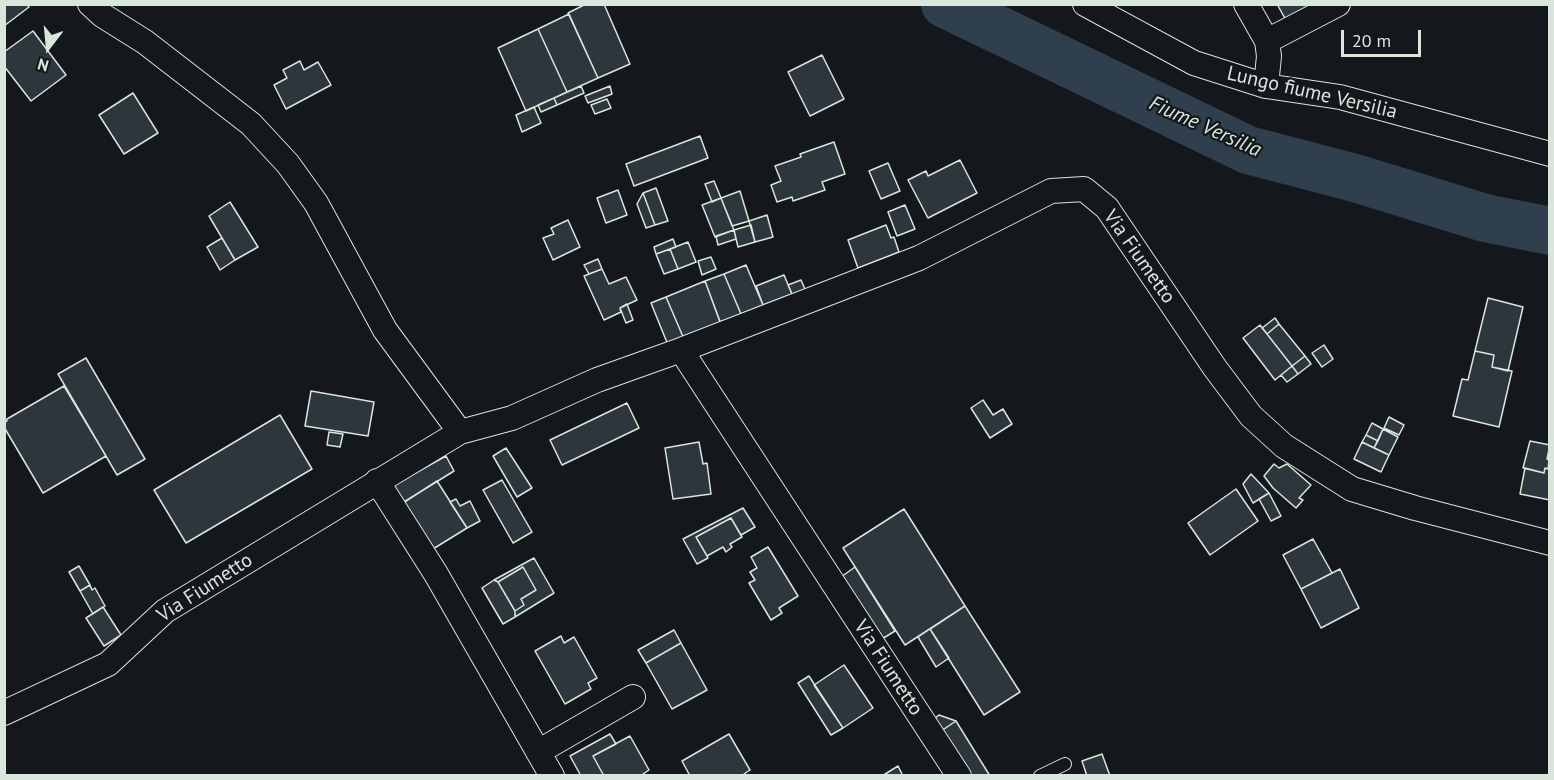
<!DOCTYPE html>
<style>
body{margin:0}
#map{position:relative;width:1554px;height:780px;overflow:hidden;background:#14181c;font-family:"PT Sans",sans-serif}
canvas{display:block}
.frame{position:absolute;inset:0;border:6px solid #d8e6dc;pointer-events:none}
.north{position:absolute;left:18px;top:18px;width:60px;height:60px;-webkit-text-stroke:4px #14181c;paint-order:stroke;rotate:196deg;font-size:16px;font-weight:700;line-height:24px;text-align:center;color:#d8e6dc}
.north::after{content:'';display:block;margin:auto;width:21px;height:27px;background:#d8e6dc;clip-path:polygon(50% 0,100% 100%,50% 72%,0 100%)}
.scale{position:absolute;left:1341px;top:30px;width:80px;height:27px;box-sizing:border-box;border:3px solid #d8e6dc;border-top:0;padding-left:8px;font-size:18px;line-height:21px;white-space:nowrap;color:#d8e6dc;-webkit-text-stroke:4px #14181c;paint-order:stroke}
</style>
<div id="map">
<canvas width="1554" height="780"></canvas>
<div class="frame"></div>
<div class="north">N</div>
<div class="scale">20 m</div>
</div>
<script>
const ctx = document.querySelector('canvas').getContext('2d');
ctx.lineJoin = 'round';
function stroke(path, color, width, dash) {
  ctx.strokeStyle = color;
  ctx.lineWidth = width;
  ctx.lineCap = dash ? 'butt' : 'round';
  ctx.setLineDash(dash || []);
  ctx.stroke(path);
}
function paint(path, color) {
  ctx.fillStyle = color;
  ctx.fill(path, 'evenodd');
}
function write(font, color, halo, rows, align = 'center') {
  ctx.font = font + ' "PT Sans",sans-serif';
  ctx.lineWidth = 4.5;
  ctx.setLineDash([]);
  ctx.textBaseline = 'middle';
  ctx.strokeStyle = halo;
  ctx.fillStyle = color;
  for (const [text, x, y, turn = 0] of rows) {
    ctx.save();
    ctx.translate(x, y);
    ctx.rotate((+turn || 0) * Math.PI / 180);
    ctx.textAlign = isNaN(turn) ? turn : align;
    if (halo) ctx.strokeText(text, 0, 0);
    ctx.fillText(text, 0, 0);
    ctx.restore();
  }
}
stroke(new Path2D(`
 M945,4L1248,150L1355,178L1485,218L1550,231`), '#2f3f4d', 48);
const building = new Path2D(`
 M4,4H27L29,7L4,26Z
 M586,4H604L630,64L598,78L568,13Z
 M1277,4L1317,5L1287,22Z
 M569,14L598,78L567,92L538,29Z
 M538,29L567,92L526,111L498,48Z
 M33,31L66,75L31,101L4,66V52Z
 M822,55L844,99L810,116L788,72Z
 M300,61L304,70L318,62L331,85L286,109L274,85L287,78L283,70Z
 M581,86L584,93L557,105L554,98Z
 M610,86L612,94L588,103L585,96Z
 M133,93L158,133L124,154L99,115Z
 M554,98L557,105L541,112L538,105Z
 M607,99L611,108L595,114L591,105Z
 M534,107L541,123L522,132L516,115Z
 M700,136L708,158L634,186L626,164Z
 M834,142L845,174L822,182L825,190L793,201L792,197L777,202L771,185L781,181L775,166L801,157L800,154Z
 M960,160L977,193L928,218L908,180L926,171L928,176Z
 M888,163L900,191L881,199L869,171Z
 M714,181L721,198L712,202L705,184Z
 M656,188L668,221L655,225L643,193Z
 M618,190L627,215L606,223L597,198Z
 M740,191L749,221L732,226L721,198Z
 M643,193L655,225L646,228L637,204Z
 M721,198L734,230L715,237L702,205Z
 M230,202L258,247L235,260L209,216Z
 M905,205L915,229L897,236L888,212Z
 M767,215L773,237L755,242L749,221Z
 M568,220L580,247L553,260L543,238L554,234L551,228Z
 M751,225L755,242L738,247L734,230Z
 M886,225L891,238L894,237L899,252L858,268L848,240Z
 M734,230L736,239L718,245L716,236Z
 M222,238L235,260L220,270L207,247Z
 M673,239L676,247L656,254L654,247Z
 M688,242L696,262L678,269L670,249Z
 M670,249L678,269L664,274L656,254Z
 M711,257L716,269L702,275L698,261Z
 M598,259L602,269L589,274L584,265Z
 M746,265L763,305L741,314L724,274Z
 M602,269L609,284L626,277L637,300L620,308L621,312L604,320L584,276Z
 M724,274L741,314L720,322L705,281Z
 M784,275L792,294L763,305L756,286Z
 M801,280L808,296L795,301L788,285Z
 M705,281L721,324L684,339L666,297Z
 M666,297L684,339L668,345L651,303Z
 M1488,298L1523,307L1508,371L1492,367L1494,355L1475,351Z
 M627,304L633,320L626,323L620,308Z
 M1275,318L1279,324L1267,334L1262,328Z
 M1279,324L1305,356L1292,366L1267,334Z
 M1260,325L1292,366L1275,380L1243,338Z
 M1324,345L1333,359L1322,367L1312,353Z
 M1475,351L1494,355L1492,367L1512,371L1499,427L1453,416L1462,379L1468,380Z
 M1305,356L1311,364L1298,374L1292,366Z
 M86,358L145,459L117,475L58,374Z
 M1292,366L1298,374L1287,382L1281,375Z
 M64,386L106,456L43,493L4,427V423L7,421V419Z
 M311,391L374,402L368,436L305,426Z
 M983,400L993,415L1003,409L1012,424L990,438L971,408Z
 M627,403L639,428L562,465L550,440Z
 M280,415L312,469L186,543L154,490Z
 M1389,417L1404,425L1399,435L1384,428Z
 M1372,423L1383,429L1378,441L1366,435Z
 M1383,429L1398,437L1389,455L1374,448Z
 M329,432L343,434L340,447L327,445Z
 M1366,435L1378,441L1374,448L1362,442Z
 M1530,441L1550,445L1547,459L1549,460L1548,469L1545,468L1544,473L1523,468Z
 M699,442L703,464L707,463L711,494L673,499L665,448Z
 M1362,442L1389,455L1381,472L1354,459Z
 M506,448L532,488L517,497L493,456Z
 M446,456L454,471L399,505L390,487Z
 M1549,461L1550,500L1520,494L1525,468L1544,473L1545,468L1548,469Z
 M1274,464L1279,468L1287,464L1311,485L1299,498L1303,500L1296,508L1273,488L1264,476Z
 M1251,474L1269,493L1253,503L1243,484Z
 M502,480L532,532L513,543L483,490Z
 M437,481L467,528L433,549L403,503Z
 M1236,489L1258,521L1210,555L1188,523Z
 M1269,493L1281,516L1271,521L1259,499Z
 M456,499L460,506L470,501L480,521L467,528L450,502Z
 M743,508L755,527L741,535L731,518L696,537L708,558L697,564L683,539Z
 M904,509L965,606L905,645L843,548Z
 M731,518L742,537L730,544L732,547L726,552L723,547L707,556L696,537Z
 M1313,539L1332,573L1301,589L1283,555Z
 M768,547L798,596L779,608L782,613L771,620L749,583L755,580L750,572L757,568L751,557Z
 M534,558L554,593L515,617V611L524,605L521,599L536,590L523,567L498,582L494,580Z
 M79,566L90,585L80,591L69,572Z
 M523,567L536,590L521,599L524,605L515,611L498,582Z
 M855,567L895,631L882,639L841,577Z
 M1340,569L1359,608L1321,628L1301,589Z
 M494,580L498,582L515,611V617L503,624L482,588Z
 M90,585L92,590L95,588L105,606L93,614L80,591Z
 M965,606L1020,692L984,715L930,629Z
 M103,607L121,635L104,646L86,618Z
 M930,629L949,658L936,667L918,637Z
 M674,630L681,643L646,663L638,650Z
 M561,636L564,643L574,637L597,678L588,683L591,689L565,704L535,651Z
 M681,643L707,690L672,709L646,663Z
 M844,665L873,708L843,728L814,685Z
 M809,676L843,728L831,735L798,683Z
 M939,715L956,721L938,733L930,722Z
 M956,721L990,776H965L938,733Z
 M610,734L616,744L593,756L604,776H581L570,756Z
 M729,734L750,770L744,774L745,776H690L682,761Z
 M630,736L649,770L640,776H604L593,756Z
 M1102,754L1110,776H1087L1082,761Z
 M898,766L903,776H882Z`);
paint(building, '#2c363c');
stroke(building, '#d8e6dc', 1.5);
const lane = new Path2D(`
 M1040,776L1065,764`);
const street = new Path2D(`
 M90,4L102,15L145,42L251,124L288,164L316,203L385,330L460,432
 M1085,4L1194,63L1266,86L1340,97L1550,154
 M1246,4L1267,41L1269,56L1266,86
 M1267,41L1338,4
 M681,350L959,776
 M377,481L436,574L552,776
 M4,713L108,664L165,611L460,432L512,418L597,380L681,350L919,258L1051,191L1084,189L1107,208L1215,368L1251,416L1284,446L1352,489L1415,508L1550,543
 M538,752L633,697`);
stroke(lane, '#d8e6dc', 14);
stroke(street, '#d8e6dc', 26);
stroke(lane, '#14181c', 12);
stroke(street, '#14181c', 24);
write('20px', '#d8e6dc', '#14181c', [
 ["Lungo fiume Versilia",1312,93,13],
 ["Via Fiumetto",1139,257,55],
 ["Via Fiumetto",205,588,-33],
 ["Via Fiumetto",888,668,57]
]);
write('italic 21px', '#d8e6dc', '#14181c', [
 ["Fiume Versilia",1205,127,24]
]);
</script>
